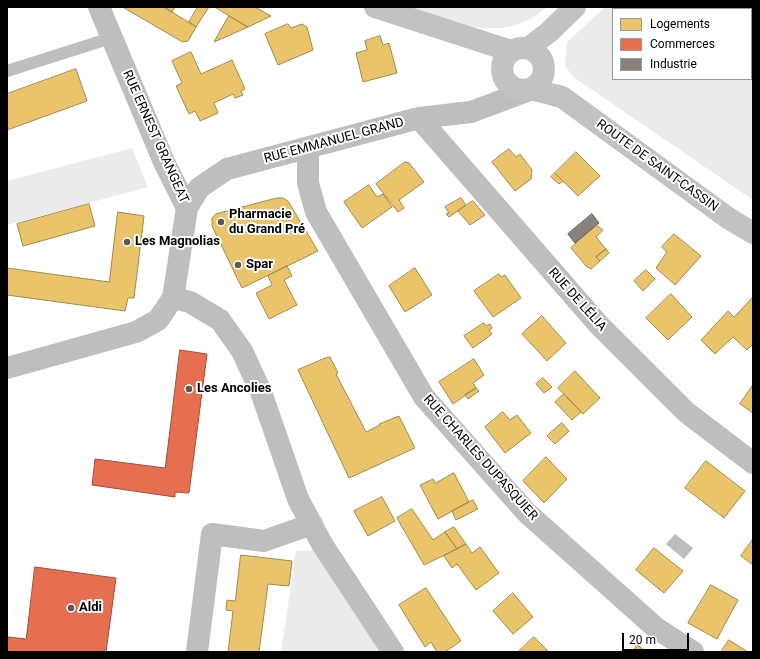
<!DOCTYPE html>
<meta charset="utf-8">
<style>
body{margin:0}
#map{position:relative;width:760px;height:659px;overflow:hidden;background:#fff;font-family:Roboto,sans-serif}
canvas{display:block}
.frame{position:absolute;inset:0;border:8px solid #000;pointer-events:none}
.legend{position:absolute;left:612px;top:8px;width:140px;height:72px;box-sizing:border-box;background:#fff;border:1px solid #999;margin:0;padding:5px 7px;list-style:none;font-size:12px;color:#000}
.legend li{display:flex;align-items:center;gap:8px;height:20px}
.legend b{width:20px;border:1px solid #999}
.scale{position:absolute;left:622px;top:633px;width:67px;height:18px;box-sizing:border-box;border:2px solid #000;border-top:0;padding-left:5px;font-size:12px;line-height:14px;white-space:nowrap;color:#000;-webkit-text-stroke:3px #fff;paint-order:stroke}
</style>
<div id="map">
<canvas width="760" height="659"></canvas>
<div class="frame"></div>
<ul class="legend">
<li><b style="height:11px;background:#e9c46a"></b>Logements</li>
<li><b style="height:11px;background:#e76f51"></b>Commerces</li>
<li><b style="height:11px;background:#8a817c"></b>Industrie</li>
</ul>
<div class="scale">20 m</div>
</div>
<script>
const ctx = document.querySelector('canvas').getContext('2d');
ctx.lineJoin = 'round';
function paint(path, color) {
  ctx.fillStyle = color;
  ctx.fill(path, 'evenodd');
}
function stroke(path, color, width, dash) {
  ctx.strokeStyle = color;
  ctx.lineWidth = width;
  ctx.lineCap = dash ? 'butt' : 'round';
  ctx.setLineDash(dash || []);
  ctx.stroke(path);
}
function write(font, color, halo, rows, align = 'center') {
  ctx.font = font + ' Roboto,sans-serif';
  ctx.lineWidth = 4;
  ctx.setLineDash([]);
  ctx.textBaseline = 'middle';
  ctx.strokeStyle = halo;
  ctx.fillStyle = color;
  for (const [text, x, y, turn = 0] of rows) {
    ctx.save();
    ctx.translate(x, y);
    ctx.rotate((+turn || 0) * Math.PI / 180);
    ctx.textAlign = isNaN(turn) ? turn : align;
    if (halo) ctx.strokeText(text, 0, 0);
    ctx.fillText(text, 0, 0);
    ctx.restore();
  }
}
paint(new Path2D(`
 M409,7H547C504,45 456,24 409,7Z
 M605,7H753V200L572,76L565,65L567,42ZM613,9H751V79H613Z
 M132,148L148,187L7,225V181Z
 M318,550L380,652H281L296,551Z`), '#ebebeb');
paint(new Path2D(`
 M675,534L693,548L684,559L666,544Z`), '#bdbdbd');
const homes = new Path2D(`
 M123,7H164L196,27L188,41L183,42Z
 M164,7H175L172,12Z
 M198,7H209L196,27L189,22Z
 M215,7H255L271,16L248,27Z
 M229,16L248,27L214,42L219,33Z
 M288,24L291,28L302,24L307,27L313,50L278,65L265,34Z
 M380,36L383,45L389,43L397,73L363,82L356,53L367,50L365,41Z
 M191,52L201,74L232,60L245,89L241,91L243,95L235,98L233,94L214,103L218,113L200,121L195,111L189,114L176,86L182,83L172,61Z
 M76,69L87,101L7,130V94Z
 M509,149L516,157L520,154L532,170L531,179L515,191L492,162Z
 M576,152L600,176L578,196L555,173Z
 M405,162L409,163L424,182L399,200L404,208L398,212L376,184Z
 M555,173L563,181L559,184L551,177Z
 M369,185L377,197L383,194L392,207L362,228L344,202Z
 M277,198H283L288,201L318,251L242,288L212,226V218L216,214Z
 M461,198L466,205L449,217L446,214L449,213L445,207Z
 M473,201L485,215L470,225L458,211Z
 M89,204L95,226L23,246L17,224Z
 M118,212L144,216L134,298H128L125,311L7,295V268L109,282Z
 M596,225L603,230L596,237L606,249L596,257L600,261L591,269L586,266L571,248Z
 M674,234L701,256L675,285L656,268L667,252L662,247Z
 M606,249L609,253L600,261L596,257Z
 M287,266L292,276L284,280L297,305L269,319L256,293L272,285L268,276Z
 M415,268L432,295L405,312L389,286Z
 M646,270L655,279L643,291L634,281Z
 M499,274L501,277L505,275L521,298L493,317L474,291Z
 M671,294L692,317L668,340L646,318Z
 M753,297V344L747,350L733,337L715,354L701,340L728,311L734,317Z
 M542,316L566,343L547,361L522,334Z
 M484,323L486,326L490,324L492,328L489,330L492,334L473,348L464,336Z
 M328,357H330L338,373L336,374L366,432L380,425L379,424L399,416L415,448L349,478L298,370Z
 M474,359L484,375L473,383L476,388L453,404L439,382Z
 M575,371L600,398L583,414L558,388Z
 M543,378L552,387L544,393L536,384Z
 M753,385V413L740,404Z
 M476,388L479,391L468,399L465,395Z
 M564,394L581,412L572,420L555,402Z
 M503,412L510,420L517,415L531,433L505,453L485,427Z
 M562,423L569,431L555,444L547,436Z
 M546,457L567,479L544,503L523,481Z
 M706,461L745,491L724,518L685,488Z
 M454,473L469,502L438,519L420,485L433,479L435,483Z
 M382,497L395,521L368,536L354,511Z
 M473,500L478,509L456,520L452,511Z
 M412,509L433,540L445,532L457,549L424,565L397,518Z
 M454,527L466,544L457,549L445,532Z
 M753,539V565L741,556Z
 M466,544L472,553L480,547L499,573L476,590L457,564L452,568L444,556Z
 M654,548L683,571L664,593L636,570Z
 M241,555L292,561L289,586L268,584L259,652H228L233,611L226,610L227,600L235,601Z
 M711,585L738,600L717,639L688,623Z
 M426,588L461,641L445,652H437L431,642L425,647L399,605Z
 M513,593L533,617L513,634L493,611Z
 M534,637L548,651L518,652Z
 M729,640L748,652H721Z
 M637,645L647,652H633Z`);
paint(homes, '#e9c46a');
stroke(homes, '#a3894a', 1);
const shops = new Path2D(`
 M180,350L207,354L189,493L175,492V497L92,485L95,459L165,468Z
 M35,567L116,578L106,652H7L8,637L26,639Z`);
paint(shops, '#e76f51');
stroke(shops, '#a24e39', 1);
const industry = new Path2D(`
 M592,214L599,223L575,243L568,234Z`);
paint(industry, '#8a817c');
stroke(industry, '#615a57', 1);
stroke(new Path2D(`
 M7,71L111,38`), '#bebebe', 12);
stroke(new Path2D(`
 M419,118L599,325L686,412L753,463
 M308,148V183L316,212L424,397L527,513L656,628L693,652
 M187,208L199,188L227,169L419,118L471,112L527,91
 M173,298L190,302L220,320L242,351L261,392L298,499L322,544L393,652
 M7,368L136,332L158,320L173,298L187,208L164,162L99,7
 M197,652L212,534L264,541L312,524`), '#bebebe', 22);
stroke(new Path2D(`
 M375,7L511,51
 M502 69a21 21 0 1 1 42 0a21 21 0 1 1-42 0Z
 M528,48L548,33L575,7
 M531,89L562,97L728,218L753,233`), '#c2c2c2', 22);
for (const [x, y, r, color] of [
 [221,222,4,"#595959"],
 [127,242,4,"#595959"],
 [238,265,4,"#595959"],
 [189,389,4,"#595959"],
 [71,608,4,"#595959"]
]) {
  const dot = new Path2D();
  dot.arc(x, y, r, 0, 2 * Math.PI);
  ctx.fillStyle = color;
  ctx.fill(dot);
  stroke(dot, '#fff', 1.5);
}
write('13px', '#000', '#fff', [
 ["RUE ERNEST GRANGEAT",155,137,66],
 ["RUE EMMANUEL GRAND",334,141,-15],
 ["ROUTE DE SAINT-CASSIN",657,166,36],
 ["RUE DE LÉLIA",577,300,48],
 ["RUE CHARLES DUPASQUIER",480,458,48]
]);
write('bold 13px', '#000', '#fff', [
 ["Pharmacie",229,215],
 ["du Grand Pré",229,230],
 ["Les Magnolias",135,242],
 ["Spar",246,265],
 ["Les Ancolies",197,389],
 ["Aldi",79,608]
], 'left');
</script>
